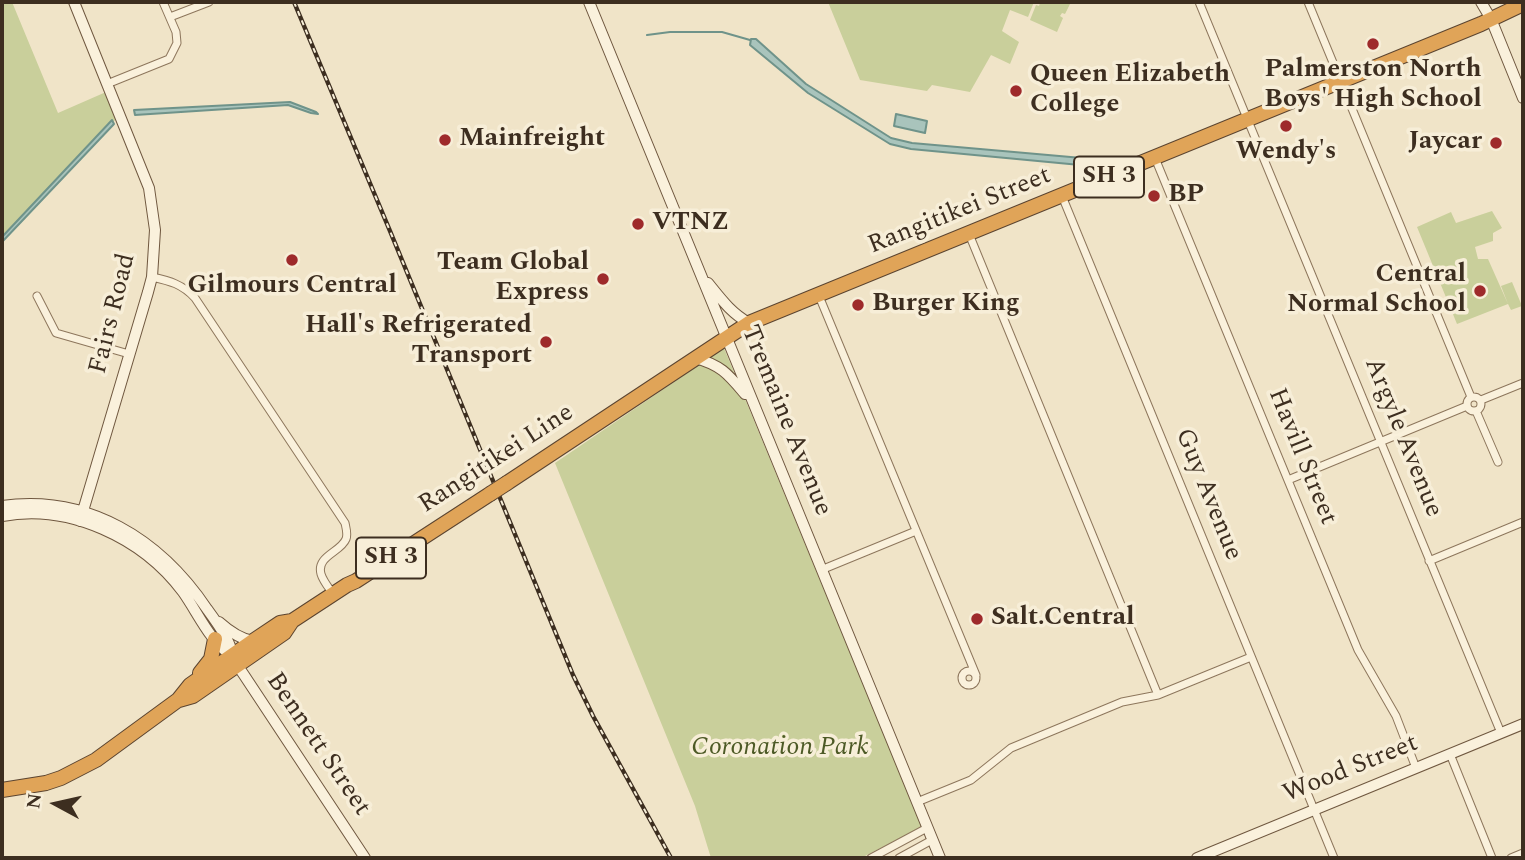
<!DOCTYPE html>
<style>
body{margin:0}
#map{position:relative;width:1525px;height:860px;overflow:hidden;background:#f0e4c8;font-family:Spectral,serif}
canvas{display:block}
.frame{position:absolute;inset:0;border:4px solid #3d2e20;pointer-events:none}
.north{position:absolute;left:21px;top:769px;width:70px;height:70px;-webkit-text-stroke:5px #f7eed8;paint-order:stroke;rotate:278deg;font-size:19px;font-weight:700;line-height:28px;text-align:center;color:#3d2e20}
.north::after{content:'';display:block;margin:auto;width:24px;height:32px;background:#3d2e20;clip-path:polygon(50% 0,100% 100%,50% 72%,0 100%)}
</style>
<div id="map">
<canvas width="1525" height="860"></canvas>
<div class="frame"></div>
<div class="north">N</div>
</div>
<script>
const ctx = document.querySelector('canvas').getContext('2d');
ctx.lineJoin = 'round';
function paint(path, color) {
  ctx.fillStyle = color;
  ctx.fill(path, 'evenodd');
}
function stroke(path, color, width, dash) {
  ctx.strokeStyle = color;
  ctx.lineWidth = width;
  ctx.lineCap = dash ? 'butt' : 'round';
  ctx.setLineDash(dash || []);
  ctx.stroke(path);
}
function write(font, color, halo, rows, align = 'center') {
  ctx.font = font + ' Spectral,serif';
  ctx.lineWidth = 7;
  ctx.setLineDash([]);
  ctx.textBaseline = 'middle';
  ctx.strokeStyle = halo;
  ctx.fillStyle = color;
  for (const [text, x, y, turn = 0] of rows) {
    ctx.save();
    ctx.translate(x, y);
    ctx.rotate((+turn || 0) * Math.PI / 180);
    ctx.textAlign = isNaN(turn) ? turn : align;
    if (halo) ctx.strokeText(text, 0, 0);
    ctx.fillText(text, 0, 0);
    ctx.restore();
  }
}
paint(new Path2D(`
 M2,2H12L58,113L106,92L117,118L2,239Z
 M828,2H1034L1028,17L1010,10L1002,31L1019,42L1010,64L991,55L970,92L932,85L927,91L860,80Z
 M1038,2H1071L1065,14L1062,13L1060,16L1063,18L1057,32L1030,20L1036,5L1039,6L1040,3Z
 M1492,211L1502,228L1493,233V241L1475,247L1478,259H1488L1508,304L1501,286L1512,282L1522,306L1511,310L1508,304L1457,324L1417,227L1451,212L1456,223Z
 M724,348L922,827L861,858H711L695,806L555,463Z`), '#c9cf9b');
const water = new Path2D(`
 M751,39H756L806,84L891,138L912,143L1082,158L1094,165L1086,168L1080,165L911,149L890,144L808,93L750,45Z
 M290,102L316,112L318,114L311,113L288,105L135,115L134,110Z
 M896,114L927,121L925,133L894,126Z
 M112,120L114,124L2,242V237Z`);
paint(water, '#a9c4bc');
stroke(water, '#6f938a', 2);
stroke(new Path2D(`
 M647,35L670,32H722L750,40`), '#6f938a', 2);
const street = new Path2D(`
 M1199,2L1501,733
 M1308,2L1471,397
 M170,17L209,2
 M107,84L169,59L177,43L176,32L163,2
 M1155,158L1358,650L1396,716L1416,768
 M1062,196L1334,858
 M969,234L1158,695
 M152,277C170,281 182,284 195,298L345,523C346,528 348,534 346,539C341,552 316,556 321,574C323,581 329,588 333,594
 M37,296L56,333L129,354
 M819,296L976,675
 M1467 404a7 7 0 1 1 14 0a7 7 0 1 1-14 0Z
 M1481,400L1523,383
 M1476,411L1498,462
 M1288,480L1467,406
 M1429,561L1523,522
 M821,570L916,531
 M962 678a7 7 0 1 1 14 0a7 7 0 1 1-14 0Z
 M1450,754L1492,858
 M917,802L971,780L1011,748L1122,702L1158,695L1251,657
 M871,858L927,828
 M899,858L932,840
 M1511,858L1523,853`);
const secondary = new Path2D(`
 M74,2L149,188L155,230L152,277L148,292L80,521
 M589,2L940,858
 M1481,2L1491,19L1523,98
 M708,283C721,299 731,313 749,323
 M695,358C721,365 728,374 745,394
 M2,506C88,494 160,539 207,609C215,620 225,633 230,646C231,649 231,653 232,656C235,663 240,669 244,675L365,858
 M2,516C69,503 143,538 183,592C198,613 210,642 232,656
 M219,622C229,631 240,639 253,641
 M1197,858L1523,724`);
const highway = new Path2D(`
 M507,483L749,323L1481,24L1523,4
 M200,673L211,659L215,639
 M179,700L193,696L284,633L292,621
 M2,790L46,783L61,778L96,760L178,700L190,685L253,641L280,623L292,621L347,585L356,581L490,494`);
stroke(street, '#8d765c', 9);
stroke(secondary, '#6f573f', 12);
stroke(highway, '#5b4430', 16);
stroke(street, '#faf1dc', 7);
stroke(secondary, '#faf1dc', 10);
stroke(highway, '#e0a458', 14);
const rail = new Path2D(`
 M294,2L390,231L573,675L593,716L671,858`);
stroke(rail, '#3d2e20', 4.5);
stroke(rail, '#f7eed8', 2, [5]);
const highwayBridge = new Path2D(`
 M490,494L507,483`);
stroke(highwayBridge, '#5b4430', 16, []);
stroke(highwayBridge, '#e0a458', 14);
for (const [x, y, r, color] of [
 [1373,44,7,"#9e2a2b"],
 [1016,91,7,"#9e2a2b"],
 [1286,126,7,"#9e2a2b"],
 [445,140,7,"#9e2a2b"],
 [1496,143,7,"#9e2a2b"],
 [1154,196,7,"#9e2a2b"],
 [638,224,7,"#9e2a2b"],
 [292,260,7,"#9e2a2b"],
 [603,279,7,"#9e2a2b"],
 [1480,291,7,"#9e2a2b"],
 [858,305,7,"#9e2a2b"],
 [546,342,7,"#9e2a2b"],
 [977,619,7,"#9e2a2b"]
]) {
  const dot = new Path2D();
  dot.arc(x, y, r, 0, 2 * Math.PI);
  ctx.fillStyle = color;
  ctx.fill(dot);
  stroke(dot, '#f7eed8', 2.5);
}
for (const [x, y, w] of [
 [1109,177,70],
 [391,558,70]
]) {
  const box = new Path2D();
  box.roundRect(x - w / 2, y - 20.5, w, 41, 5);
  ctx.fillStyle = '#f7eed8';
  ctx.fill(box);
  stroke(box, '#3d2e20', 2);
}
write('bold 24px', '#3d2e20', null, [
 ["SH 3",1109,177],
 ["SH 3",391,558]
]);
write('bold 26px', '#3d2e20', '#f7eed8', [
 ["Palmerston North",1373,71,"center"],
 ["Boys' High School",1373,101,"center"],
 ["Queen Elizabeth",1030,76],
 ["College",1030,106],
 ["Mainfreight",459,140],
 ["Jaycar",1482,143,"right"],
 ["Wendy's",1286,153,"center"],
 ["BP",1168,196],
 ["VTNZ",652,224],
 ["Team Global",589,264,"right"],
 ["Express",589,294,"right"],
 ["Central",1466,276,"right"],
 ["Normal School",1466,306,"right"],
 ["Gilmours Central",292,287,"center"],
 ["Burger King",872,305],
 ["Hall's Refrigerated",532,327,"right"],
 ["Transport",532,357,"right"],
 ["Salt.Central",991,619]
], 'left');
write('26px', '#3d2e20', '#f7eed8', [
 ["Rangitikei Street",960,212,-22],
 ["Fairs Road",114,314,-76],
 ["Tremaine Avenue",785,421,68],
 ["Argyle Avenue",1402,438,68],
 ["Havill Street",1301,457,68],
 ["Rangitikei Line",497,460,-33],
 ["Guy Avenue",1207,495,68],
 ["Bennett Street",317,745,56],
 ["Wood Street",1351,770,-22]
]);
write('italic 26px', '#4d5a26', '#f7eed8', [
 ["Coronation Park",780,749]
]);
</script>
